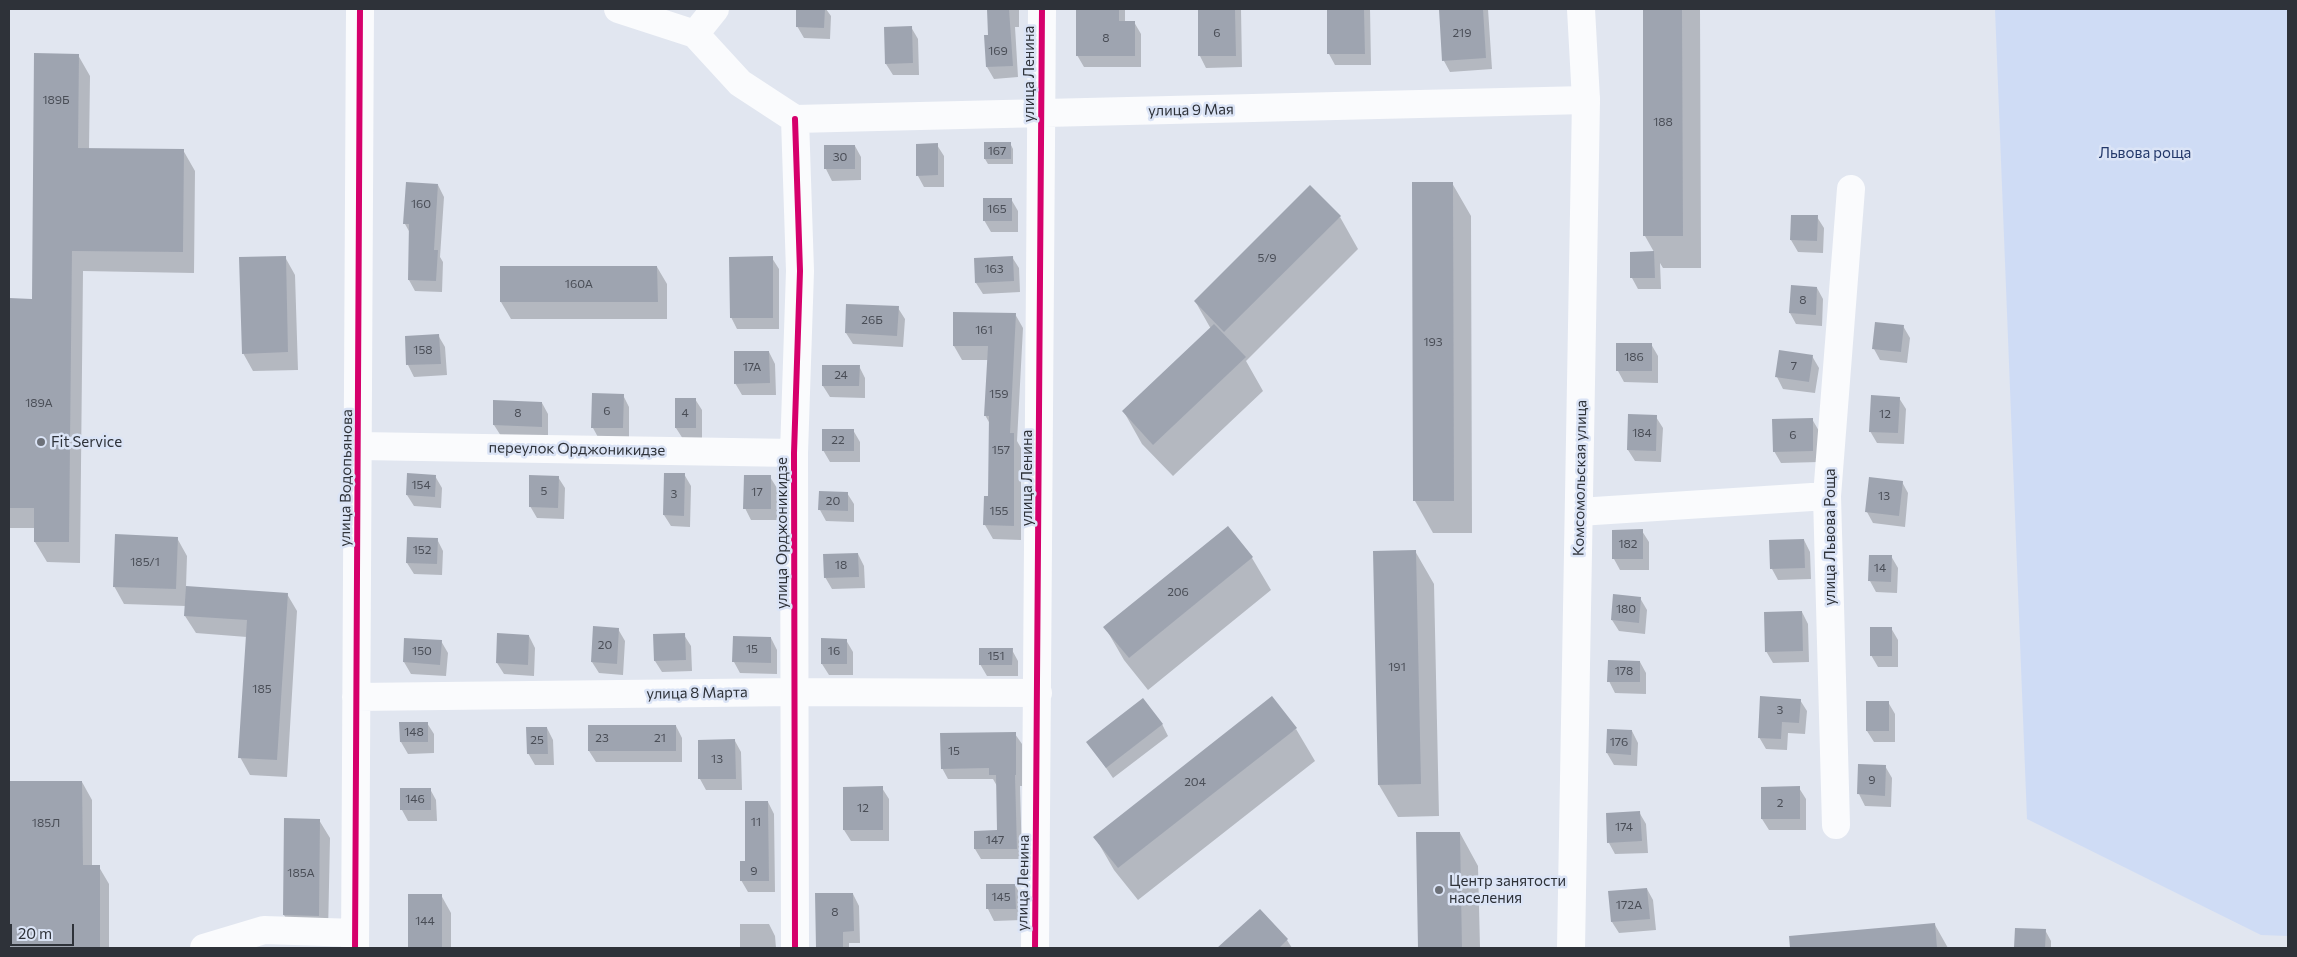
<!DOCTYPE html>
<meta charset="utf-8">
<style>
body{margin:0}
#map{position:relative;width:2297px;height:957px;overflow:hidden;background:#e1e6f0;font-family:Commissioner,sans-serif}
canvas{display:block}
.frame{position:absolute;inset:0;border:10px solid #2e3239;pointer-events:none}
.scale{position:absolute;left:10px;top:924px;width:64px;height:22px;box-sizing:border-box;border:2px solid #2e3239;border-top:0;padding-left:6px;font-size:15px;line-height:18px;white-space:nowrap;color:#2e3239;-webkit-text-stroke:4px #dbe4f6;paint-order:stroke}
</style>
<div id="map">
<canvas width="2297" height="957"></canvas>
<div class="frame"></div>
<div class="scale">20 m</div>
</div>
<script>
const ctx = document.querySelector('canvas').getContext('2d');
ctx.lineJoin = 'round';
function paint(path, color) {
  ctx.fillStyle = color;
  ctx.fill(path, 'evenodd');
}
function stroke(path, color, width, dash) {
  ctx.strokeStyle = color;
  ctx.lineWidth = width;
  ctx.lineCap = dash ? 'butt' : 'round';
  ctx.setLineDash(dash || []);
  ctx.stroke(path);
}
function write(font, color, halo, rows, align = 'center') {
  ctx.font = font + ' Commissioner,sans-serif';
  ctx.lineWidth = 5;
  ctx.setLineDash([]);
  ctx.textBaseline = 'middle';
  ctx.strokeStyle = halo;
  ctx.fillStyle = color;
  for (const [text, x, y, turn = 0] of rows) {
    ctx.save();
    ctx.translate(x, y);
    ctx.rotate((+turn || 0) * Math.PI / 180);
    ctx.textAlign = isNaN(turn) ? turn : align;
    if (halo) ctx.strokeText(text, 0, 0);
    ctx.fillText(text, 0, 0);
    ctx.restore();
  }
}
paint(new Path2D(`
 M1995,9H2288V936L2261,935L2027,819Z`), '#cfdcf5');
paint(new Path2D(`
 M797,9H826L831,16L830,39L804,38L797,26Z
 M989,9H1019V27H1015L1018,77L994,79L987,67L985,36H989Z
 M1077,9H1125V22H1134L1141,34V67H1084L1077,55Z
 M1199,9H1241L1242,67L1206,68L1200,56Z
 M1328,9H1370L1371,65H1335L1329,54Z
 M1440,9H1488L1492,69L1450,72L1444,61Z
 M1644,9H1700L1701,268H1663L1660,263L1661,289H1638L1632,278L1631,253L1654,252L1645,236Z
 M911,27L918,39L919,75H893L886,64Z
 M78,55L90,76L89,149L183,150L195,171L194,273L83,271L80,563L47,562L35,542V528H9V300H33Z
 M1010,143L1013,149V164H988L985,159Z
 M937,145L944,156V187H924L918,176Z
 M826,146H855L861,157V180L832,181L826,169Z
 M1452,183L1471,216L1472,533H1433L1415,501Z
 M438,185L444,197L440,257L443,262L442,292L415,291L409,280L410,233L405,224Z
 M1011,199L1018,211V232H991L984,220Z
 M1792,216L1817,217L1824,228L1823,253L1798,252L1791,240Z
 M1340,217L1358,249L1246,361L1263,391L1173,476L1142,444L1124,412L1211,329L1195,301Z
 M285,257L295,275L298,370L253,371L243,353Z
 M1012,257L1019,268L1020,292L983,294L976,283L975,259Z
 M772,258L779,269V329H737L731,317Z
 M657,267L667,284V319H511L501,302Z
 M1817,288L1823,299L1822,326L1796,324L1790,313Z
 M898,308L905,319L903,347L853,344L846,333Z
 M1015,314L1023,328L1017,441L1021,448V540L993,539L985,525V497H990V424L985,415L989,360H962L954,346Z
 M1903,326L1910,338L1907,363L1880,360L1874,349Z
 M438,335L445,347L447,375L414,377L408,365L406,337Z
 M1651,344L1658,356V383L1624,382L1618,371Z
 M769,352L775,364L776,395H742L735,383Z
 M1812,356L1819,368L1815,393L1783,389L1777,377Z
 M859,366L865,378V398L830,397L823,386Z
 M623,395L629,407V439H599L593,428Z
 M1899,398L1906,409L1904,444L1877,443L1870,431Z
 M695,399L702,410V439H683L676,428Z
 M542,403L548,414V438L501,436L494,425Z
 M1656,417L1663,428L1661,462L1635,461L1628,450Z
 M1812,419L1819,431V462L1781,463L1774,451Z
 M853,430L860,442V462H830L823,450Z
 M684,474L691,486L690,527L671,526L664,515Z
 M435,476L442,488L441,508L414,506L407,495Z
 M558,477L565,488L564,519L537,518L530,506Z
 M770,477L777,488V520H751L745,508Z
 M1902,482L1908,493L1905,527L1873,523L1867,512Z
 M847,493L854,504V522L826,521L820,510Z
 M1228,528L1252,558L1271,590L1148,690L1124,660L1105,627Z
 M1642,531L1649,542V570H1620L1614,559Z
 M177,538L187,556L186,587L287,594L297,611L287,777L250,775L240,757L247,637L196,633L185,616L186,606L124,604L114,586Z
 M437,539L443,551L442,575L414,574L407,563Z
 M1804,540L1810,552L1811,579L1778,580L1772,569L1770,542Z
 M1415,551L1434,584L1439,816L1398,817L1379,785Z
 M858,554L864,566L865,588L832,589L825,577Z
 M1891,556L1898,568L1897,593L1876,592L1870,581Z
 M1640,598L1647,610L1645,634L1619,631L1612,620Z
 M1802,612L1808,624L1809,662L1773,663L1766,651Z
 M1891,628L1898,640V667H1878L1871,655Z
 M618,629L625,641L623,675L599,673L592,662Z
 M684,635L691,646L692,671L662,672L655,661Z
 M529,636L535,648L534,676L504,674L497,663Z
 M771,638L777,650V674L740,673L734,662Z
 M846,640L853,652V675H829L822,664Z
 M441,641L448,653L446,676L411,674L404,662Z
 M1012,650L1018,661V676H987L980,664Z
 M1640,662L1646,673V694L1615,693L1609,681Z
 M1800,700L1807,711L1805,734L1788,733L1787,750L1766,749L1759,737Z
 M1888,702L1895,714V742H1874L1867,731Z
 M401,723H427L434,734V753L408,754L401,742Z
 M1162,724L1168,736L1113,778L1088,742Z
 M676,726L682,738V762H596L589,751Z
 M547,728L553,740L554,765H535L528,753Z
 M1296,729L1315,761L1138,900L1114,870L1095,837Z
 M1632,731L1638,743L1637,766L1614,765L1607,753Z
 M1015,734L1022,744V786H1020L1022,859H981L975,849L998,832L997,786L993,779H948L942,768Z
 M735,741L741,752L742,790H706L700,779Z
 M1885,766L1892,778L1891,807L1865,806L1859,794Z
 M9,782H82L92,800V866L99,867L109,884V948H9Z
 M882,788L889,799V841H851L844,830Z
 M1799,788L1806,799V830H1769L1762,819Z
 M430,789L436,800L437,821H408L402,810Z
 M768,802L774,814L775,892H748L741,880Z
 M1639,812L1646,824L1648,853L1615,854L1609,843Z
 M319,820L330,838L328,933L294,932L284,915Z
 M1460,833L1478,866L1480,948H1419L1418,834Z
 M987,885H1015L1021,896L1022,920L994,921L988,909Z
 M1647,889L1653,900L1656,930L1619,933L1612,922L1609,892Z
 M817,894H853L859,906L860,943H849V948H817Z
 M410,895H441L451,913V948H410Z
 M1260,910L1287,940L1292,948H1219Z
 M740,924H769L775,936L776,948H740Z
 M1935,925L1948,948H1817L1816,935Z
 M2016,929L2045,930L2051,941V948H2016Z`), '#0003');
paint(new Path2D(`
 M796,9H825L824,28L796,27Z
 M987,9H1009L1013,66L986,67L984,35H988Z
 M1076,9H1119V21H1135V56H1076Z
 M1198,9H1235L1236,56H1198Z
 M1327,9H1364L1365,54H1327Z
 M1439,9H1483L1486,58L1442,61Z
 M1643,9H1682L1683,236H1643Z
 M912,26L913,63L885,64L884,27Z
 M34,53L79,54L78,148L184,149L183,252L72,251L69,542H34V508H9V298L32,299Z
 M984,142H1011V159H984Z
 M938,143V175L916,176V144Z
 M824,145H855V169H824Z
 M406,182L438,184L434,250H438L436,281L408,280L409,224H403Z
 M1412,182H1453L1454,501H1413Z
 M1310,185L1341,216L1224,332L1194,301Z
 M983,198H1012V221H983Z
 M1791,215H1818L1817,241L1790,240Z
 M1654,251L1655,278H1630V252Z
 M286,256L288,352L242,354L239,257Z
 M773,256V318H730L729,257Z
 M1013,256L1014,281L975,283L974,258Z
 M500,266H657L658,302H500Z
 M1791,285L1817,287L1816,315L1789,313Z
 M846,304L899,306L897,336L845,333Z
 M953,312L1016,313L1010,433H1014V526L983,525L984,496H988L989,416H984L988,346H953Z
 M1875,322L1904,325L1901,352L1872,349Z
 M1214,324L1246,357L1153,445L1122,411Z
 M439,334L441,364L406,365L405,336Z
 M1616,343H1652V371H1616Z
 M1779,350L1813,355L1809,382L1775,377Z
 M734,351H769L770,383L734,384Z
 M822,365H860L859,386H822Z
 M592,393L624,394L623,428H591Z
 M1871,395L1900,397L1898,433L1869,432Z
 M675,398H696V428H675Z
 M493,400L542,402V427L493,425Z
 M1628,414L1657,415L1656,451L1627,450Z
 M1813,418V451L1773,452L1772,419Z
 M822,429H854V451H822Z
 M407,473L436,475L435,497L406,495Z
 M664,473H685L684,516L663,515Z
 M529,475L559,476L558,508L529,507Z
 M744,475H771V509H743Z
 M1869,477L1903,481L1899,516L1865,512Z
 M819,491L848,492V511L818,510Z
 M1228,526L1253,557L1129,658L1103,627Z
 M1643,529V559H1612V530Z
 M115,534L178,537L176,589L113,587Z
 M407,537L438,538L437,564L406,563Z
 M1804,539L1805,568L1770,569L1769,540Z
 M1416,550L1421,784L1378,785L1373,551Z
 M858,553L859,577L824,578L823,554Z
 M1869,555H1892L1891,582L1868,581Z
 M186,586L288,593L277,760L238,758L247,620L184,616Z
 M1613,594L1641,597L1639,623L1611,620Z
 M1802,611L1803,651L1765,652L1764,612Z
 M593,626L619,628L617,664L591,662Z
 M1870,627H1892V656H1870Z
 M497,633L529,635L528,665L496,663Z
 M685,633L686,660L654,661L653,634Z
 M733,636L771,637V663L732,662Z
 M404,638L442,640L440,665L403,662Z
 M821,638L847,639V664H821Z
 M979,648H1013L1012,665H979Z
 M1608,660L1640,661V682H1607Z
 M1272,696L1297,728L1118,868L1093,837Z
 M1760,696L1801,699L1799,723L1782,722L1781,739L1758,738Z
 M1143,698L1163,724L1106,768L1086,742Z
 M1866,701H1889V731H1866Z
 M399,722H428V742H400Z
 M588,725H676V751H588Z
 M526,727H547L548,754H527Z
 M1607,729L1632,730L1631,755L1606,753Z
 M1016,732V775H1015L1017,849H974V831L997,830L996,775H989V768L941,769L940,733Z
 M735,739L736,779H698V740Z
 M1858,764L1886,765L1885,796L1857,794Z
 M9,781H82L83,865H100V948H9Z
 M883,786V830H843V787Z
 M1800,786V819H1761V787Z
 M400,788H431V810H400Z
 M745,801H768L769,881H740V861H745Z
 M1640,811L1642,841L1607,843L1606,813Z
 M284,818L320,819L319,916L283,915Z
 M1416,832H1460L1462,948H1418Z
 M986,884H1015L1016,909H986Z
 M1647,888L1650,919L1611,922L1608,891Z
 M815,893H853L854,931L843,932V948H816Z
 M408,894H442V948H408Z
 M1260,909L1288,939L1279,948H1217Z
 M1935,923L1937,948H1790L1789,936Z
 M2015,928L2046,929L2045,948H2014Z`), '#9ea4b0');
stroke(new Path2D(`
 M618,9L695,34L740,83L795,119
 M695,34L715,9
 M795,119L1586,100
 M359,446L794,453
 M1579,512L1827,496
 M356,697L795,692L1038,693
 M1836,825L1827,496L1851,189
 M204,948L264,930L355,933
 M355,948L360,9
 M795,948L794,453L800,271L795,119
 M1035,948L1042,9`), '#fafbfd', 28);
stroke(new Path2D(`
 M1571,948L1586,100L1581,9`), '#fafbfd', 28);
stroke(new Path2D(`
 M355,948L360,9
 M795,948L794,453L800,271L795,119
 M1035,948L1042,9`), '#d6006c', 6);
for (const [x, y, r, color] of [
 [41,442,5,"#6d7179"],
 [1439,890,5,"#6d7179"]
]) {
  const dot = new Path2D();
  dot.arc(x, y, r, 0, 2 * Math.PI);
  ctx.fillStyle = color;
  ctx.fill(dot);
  stroke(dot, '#dbe4f6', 2);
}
write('12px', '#4a4e57', null, [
 ["6",1217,33],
 ["219",1462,33],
 ["8",1106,38],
 ["169",998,51],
 ["189Б",56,100],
 ["188",1663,122],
 ["167",997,151],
 ["30",840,157],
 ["160",421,204],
 ["165",997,209],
 ["5/9",1267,258],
 ["163",994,269],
 ["160А",579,284],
 ["8",1803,300],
 ["26Б",872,320],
 ["161",984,330],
 ["193",1433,342],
 ["158",423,350],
 ["186",1634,357],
 ["7",1794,366],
 ["17А",752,367],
 ["24",841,375],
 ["159",999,394],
 ["189А",39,403],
 ["6",607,411],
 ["8",518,413],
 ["4",685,413],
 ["12",1885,414],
 ["184",1642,433],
 ["6",1793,435],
 ["22",838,440],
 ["157",1001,450],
 ["154",421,485],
 ["5",544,491],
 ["17",757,492],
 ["3",674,494],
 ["13",1884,496],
 ["20",833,501],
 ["155",999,511],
 ["182",1628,544],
 ["152",422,550],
 ["185/1",145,562],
 ["18",841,565],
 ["14",1880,568],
 ["206",1178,592],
 ["180",1626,609],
 ["20",605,645],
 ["15",752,649],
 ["150",422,651],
 ["16",834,651],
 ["151",996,656],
 ["191",1397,667],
 ["178",1624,671],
 ["185",262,689],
 ["3",1780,710],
 ["148",414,732],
 ["23",602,738],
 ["21",660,738],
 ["25",537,740],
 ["176",1619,742],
 ["15",954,751],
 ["13",717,759],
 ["9",1872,780],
 ["204",1195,782],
 ["146",415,799],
 ["2",1780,803],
 ["12",863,808],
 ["11",756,822],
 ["185Л",46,823],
 ["174",1624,827],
 ["147",995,840],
 ["9",754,871],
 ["185А",301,873],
 ["145",1001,897],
 ["172А",1629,905],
 ["8",835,912],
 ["144",425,921]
]);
write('15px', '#2e3239', '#dbe4f6', [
 ["улица Ленина",1029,74,-90],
 ["улица 9 Мая",1191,110,-1],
 ["переулок Орджоникидзе",577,449,1],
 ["улица Водопьянова",346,478,-89],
 ["улица Ленина",1027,478,-90],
 ["Комсомольская улица",1580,478,-89],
 ["улица Орджоникидзе",782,533,-90],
 ["улица Львова Роща",1830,537,-90],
 ["улица 8 Марта",697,693,-1],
 ["улица Ленина",1023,883,-89]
]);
write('15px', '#23386a', '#dbe4f6', [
 ["Львова роща",2145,153]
]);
write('15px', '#2e3239', '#dbe4f6', [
 ["Fit Service",51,442],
 ["Центр занятости",1449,881],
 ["населения",1449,898]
], 'left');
</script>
